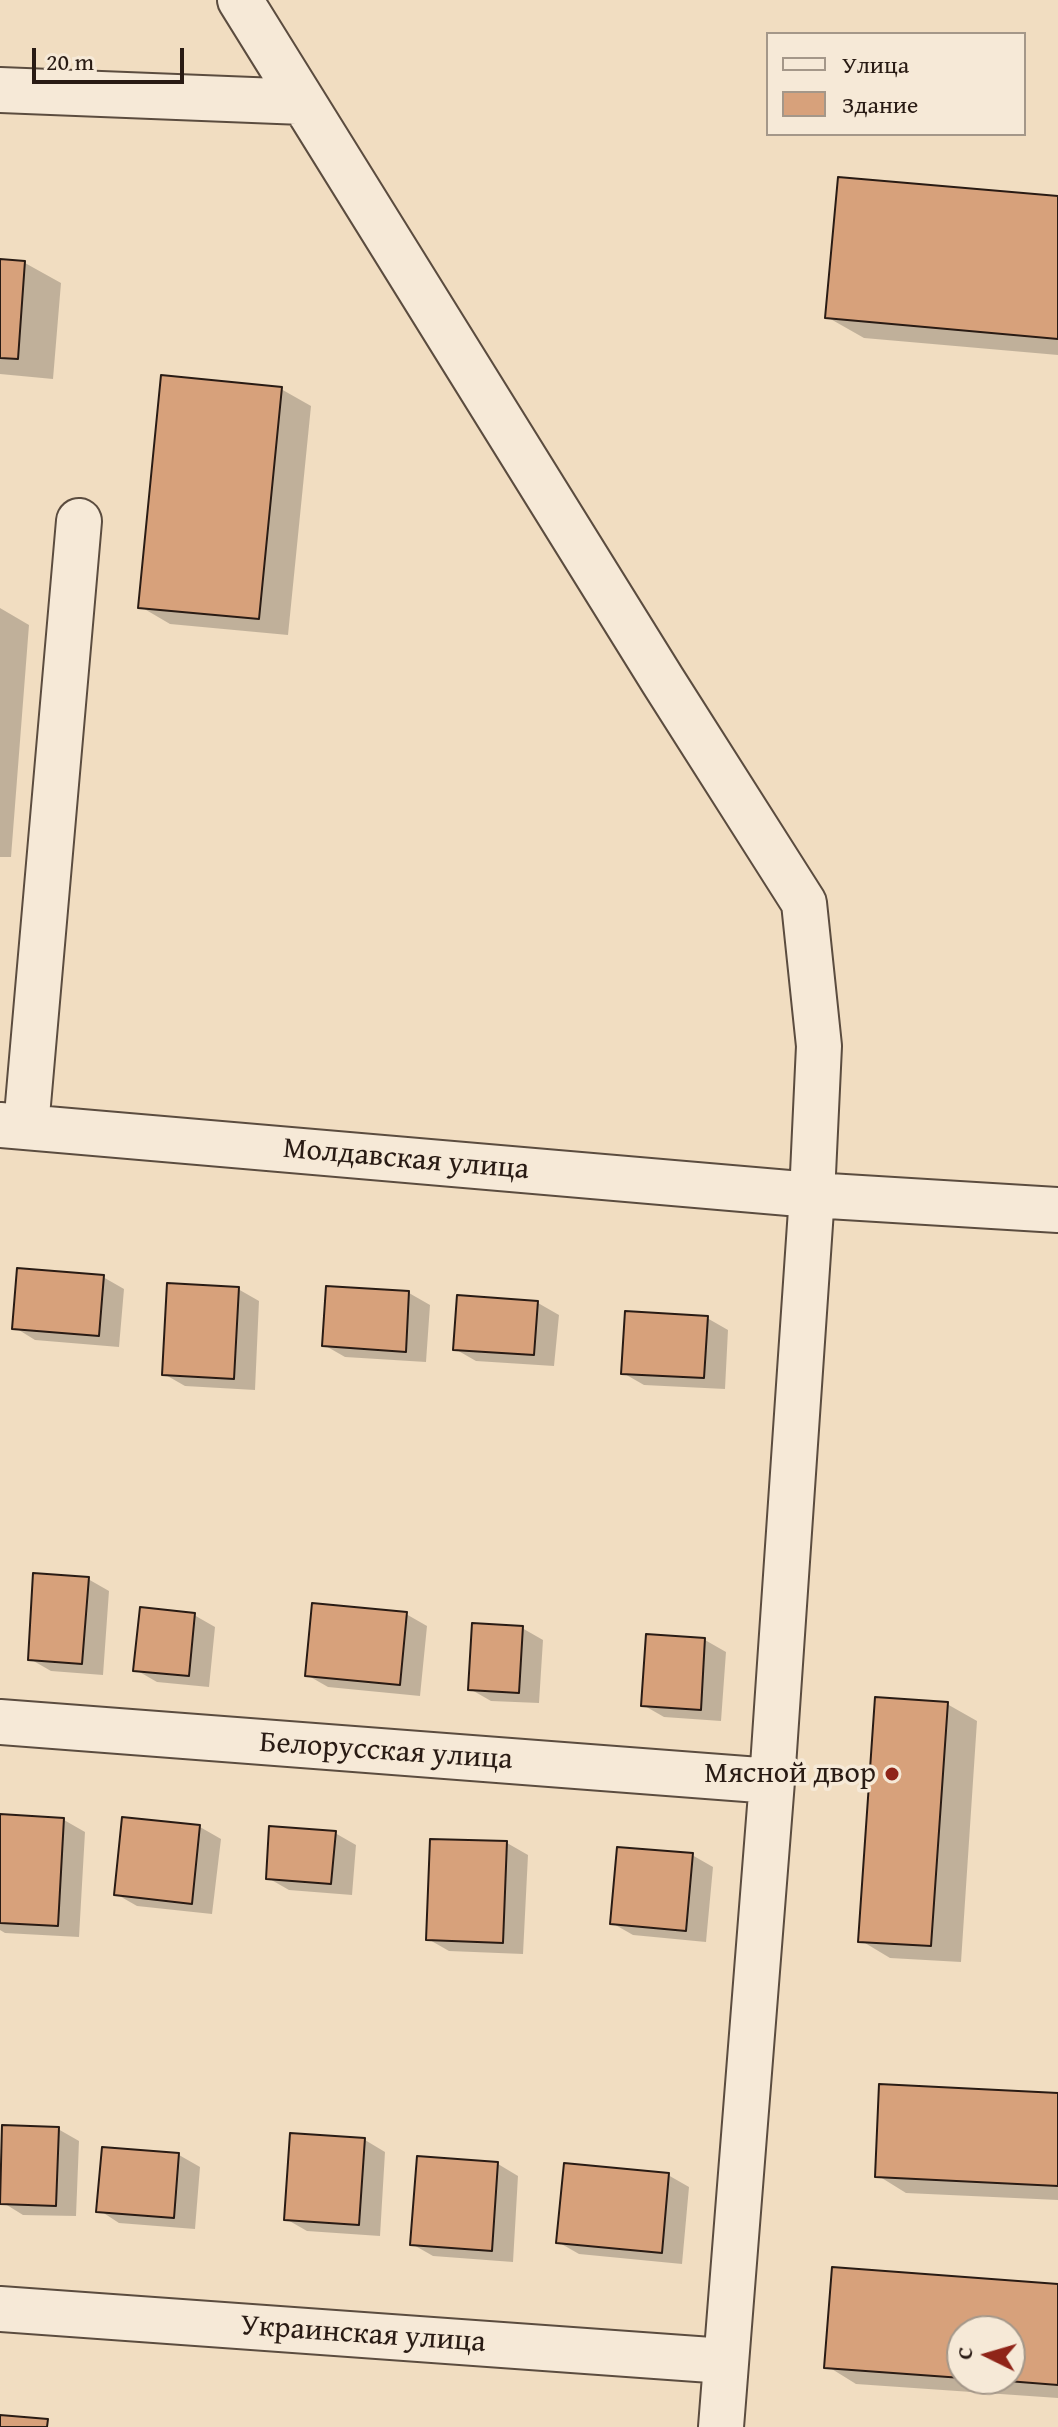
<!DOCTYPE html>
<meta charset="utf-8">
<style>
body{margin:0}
#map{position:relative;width:1058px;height:2427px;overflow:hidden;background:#f1ddc1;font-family:"Gentium Book Plus",serif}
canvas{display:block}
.legend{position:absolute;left:766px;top:32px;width:260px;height:104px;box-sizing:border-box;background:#f6e9d7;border:2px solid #a49789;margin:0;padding:10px 14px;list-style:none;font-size:24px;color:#291b14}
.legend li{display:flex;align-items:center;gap:16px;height:40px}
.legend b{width:40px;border:2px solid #a49789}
.north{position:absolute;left:946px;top:2315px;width:80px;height:80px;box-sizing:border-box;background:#f6e9d7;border:2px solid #a49789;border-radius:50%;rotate:275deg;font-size:22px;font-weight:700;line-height:32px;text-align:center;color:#291b14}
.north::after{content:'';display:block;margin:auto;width:28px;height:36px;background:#8f2418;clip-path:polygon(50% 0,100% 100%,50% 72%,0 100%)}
.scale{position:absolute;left:32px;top:48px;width:152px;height:36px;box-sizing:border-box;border:4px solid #291b14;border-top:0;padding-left:10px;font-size:24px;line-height:28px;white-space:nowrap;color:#291b14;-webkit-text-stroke:6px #f6e9d7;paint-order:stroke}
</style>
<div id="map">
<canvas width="1058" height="2427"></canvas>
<ul class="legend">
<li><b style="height:10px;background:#f6e9d7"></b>Улица</li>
<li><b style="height:22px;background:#d7a17b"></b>Здание</li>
</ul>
<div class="north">С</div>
<div class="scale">20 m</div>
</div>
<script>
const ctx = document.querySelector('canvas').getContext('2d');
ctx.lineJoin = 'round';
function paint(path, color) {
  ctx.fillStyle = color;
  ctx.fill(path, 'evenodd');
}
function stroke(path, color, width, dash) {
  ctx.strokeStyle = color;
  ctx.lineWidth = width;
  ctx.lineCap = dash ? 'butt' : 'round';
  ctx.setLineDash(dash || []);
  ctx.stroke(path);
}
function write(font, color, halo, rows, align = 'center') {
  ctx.font = font + ' "Gentium Book Plus",serif';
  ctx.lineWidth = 7;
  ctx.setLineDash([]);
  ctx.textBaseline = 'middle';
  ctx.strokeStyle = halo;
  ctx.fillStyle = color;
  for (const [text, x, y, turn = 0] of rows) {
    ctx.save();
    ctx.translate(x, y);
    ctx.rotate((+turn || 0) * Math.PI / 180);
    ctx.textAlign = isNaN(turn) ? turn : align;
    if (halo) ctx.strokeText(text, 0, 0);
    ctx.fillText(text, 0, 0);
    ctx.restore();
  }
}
paint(new Path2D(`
 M1058,198V355L864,338L827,317Z
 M0,261L25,263L61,283L53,379L0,374Z
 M281,389L311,406L288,635L170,624L141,607Z
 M0,608L29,625L11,857H0Z
 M103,1277L124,1289L119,1347L35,1340L14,1327Z
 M238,1289L259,1301L255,1390L185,1386L164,1374Z
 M409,1293L430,1305L426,1362L345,1357L324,1345Z
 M538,1303L559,1315L554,1366L476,1361L455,1349Z
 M707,1318L728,1330L725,1389L644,1385L623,1373Z
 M88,1579L109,1591L103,1675L51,1671L30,1659Z
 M406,1614L427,1626L420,1696L328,1687L307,1675Z
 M194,1615L215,1627L209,1687L157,1682L136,1670Z
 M522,1628L543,1640L539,1703L491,1701L470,1689Z
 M705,1640L726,1652L721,1721L664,1717L643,1705Z
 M947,1704L977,1721L961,1962L890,1958L860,1940Z
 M0,1816L64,1820L85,1832L79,1937L5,1933L0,1930Z
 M200,1827L221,1839L212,1914L137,1906L116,1894Z
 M335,1833L356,1845L352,1895L289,1890L268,1878Z
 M507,1843L528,1855L523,1954L449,1951L428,1939Z
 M692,1855L713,1867L706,1942L633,1935L612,1923Z
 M1058,2095V2200L906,2193L877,2175Z
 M58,2129L79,2141L76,2216L23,2215L2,2202Z
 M365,2140L385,2152L380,2236L307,2231L286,2219Z
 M179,2155L200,2167L195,2229L119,2223L99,2210Z
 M498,2164L518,2176L513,2262L433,2256L412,2244Z
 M668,2175L689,2187L682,2264L579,2254L558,2242Z
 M1058,2286V2398L856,2384L827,2366ZM962,2331H1010V2379H962Z`), '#0003');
const building = new Path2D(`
 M838,177L1058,196V339L825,318Z
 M0,259L25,261L18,359L0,358Z
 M161,375L282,387L259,619L138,608Z
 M17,1268L104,1275L99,1336L12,1329Z
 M167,1283L239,1287L234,1379L162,1375Z
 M326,1286L409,1291L406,1352L322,1346Z
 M457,1295L538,1301L534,1355L453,1350Z
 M625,1311L708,1316L704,1378L621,1374Z
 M33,1573L89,1577L82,1664L28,1660Z
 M312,1603L407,1612L400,1685L305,1676Z
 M140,1607L195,1613L189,1676L133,1671Z
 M472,1623L523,1626L519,1693L468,1690Z
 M646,1634L705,1638L701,1710L641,1706Z
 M875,1697L948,1702L931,1946L858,1942Z
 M0,1814L64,1818L58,1926L0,1923Z
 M122,1817L200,1825L192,1904L114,1895Z
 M269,1826L336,1831L331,1884L266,1879Z
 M430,1839L507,1841L503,1943L426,1940Z
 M617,1847L693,1853L686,1931L610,1924Z
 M879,2084L1058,2093V2186L875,2177Z
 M2,2125L59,2127L56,2206L0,2204Z
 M290,2133L365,2138L359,2225L284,2220Z
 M102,2147L179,2153L174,2218L96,2212Z
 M417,2156L498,2162L492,2251L410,2245Z
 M564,2163L669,2173L662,2253L556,2243Z
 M832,2267L1058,2284V2385L982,2379H1010V2331H962V2378L824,2368Z
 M0,2415L48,2419L47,2427H0Z`);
paint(building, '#d7a17b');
stroke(building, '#291b14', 2);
const minor = new Path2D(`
 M240,0L663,681L804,903L819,1046L812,1195L772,1781L721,2427
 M0,90L303,102
 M0,1125L812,1195L1058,1210
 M26,1127L79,521
 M0,1722L772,1781
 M0,2309L725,2361`);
stroke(minor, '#5b4c3f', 48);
stroke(minor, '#f6e9d7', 44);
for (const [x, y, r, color] of [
 [892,1774,8,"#8f2418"]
]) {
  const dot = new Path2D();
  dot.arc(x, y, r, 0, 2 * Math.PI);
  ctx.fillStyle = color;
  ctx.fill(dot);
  stroke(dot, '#f6e9d7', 3);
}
write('30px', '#291b14', '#f6e9d7', [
 ["Молдавская улица",406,1160,5],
 ["Белорусская улица",386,1752,4],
 ["Украинская улица",363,2335,4]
]);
write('30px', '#291b14', '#f6e9d7', [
 ["Мясной двор",876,1774]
], 'right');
</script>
